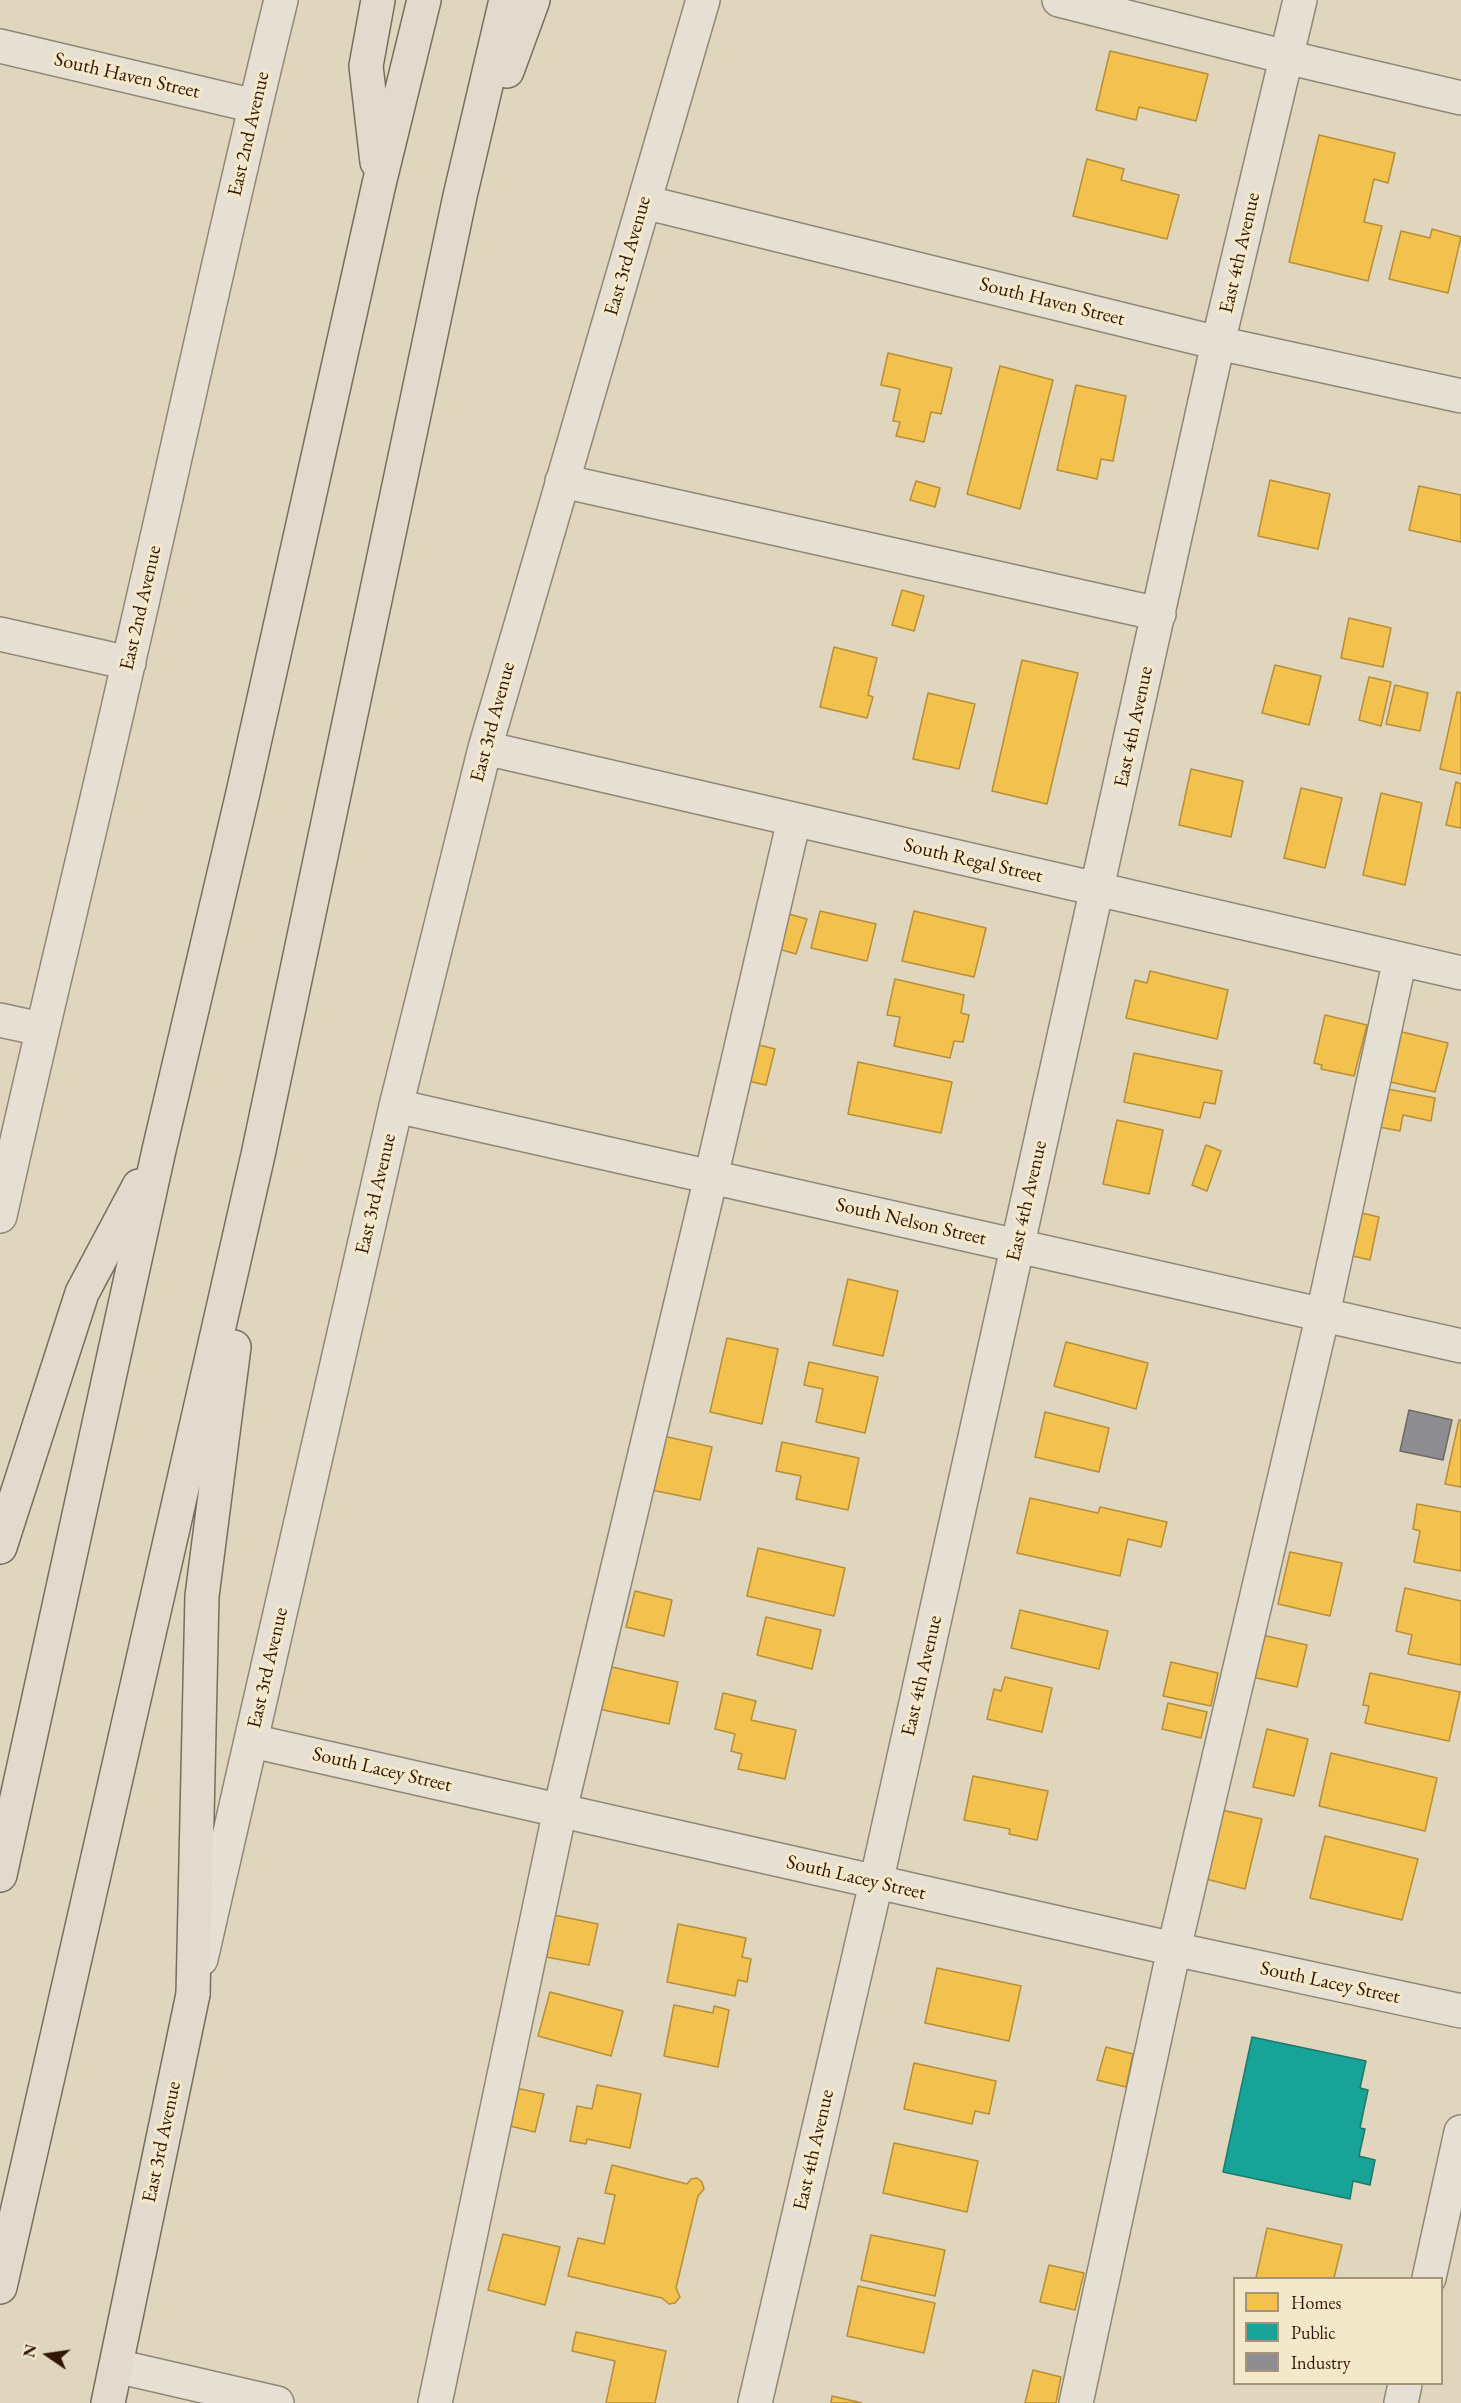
<!DOCTYPE html>
<style>
body{margin:0}
#map{position:relative;width:1461px;height:2403px;overflow:hidden;background:#e0d6bd;font-family:"EB Garamond",serif}
canvas{display:block}
.legend{position:absolute;left:1233px;top:2277px;width:210px;height:108px;box-sizing:border-box;background:#f4e8cb;border:2px solid #a6947a;margin:0;padding:8px 10px;list-style:none;font-size:18px;color:#311600}
.legend li{display:flex;align-items:center;gap:12px;height:30px}
.legend b{width:30px;border:2px solid #a6947a}
.north{position:absolute;left:18px;top:2325px;width:60px;height:60px;-webkit-text-stroke:4px #f4e8cb;paint-order:stroke;rotate:283deg;font-size:16px;font-weight:700;line-height:24px;text-align:center;color:#311600}
.north::after{content:'';display:block;margin:auto;width:21px;height:27px;background:#311600;clip-path:polygon(50% 0,100% 100%,50% 72%,0 100%)}
</style>
<div id="map">
<canvas width="1461" height="2403"></canvas>
<ul class="legend">
<li><b style="height:16px;background:#f2c14e"></b>Homes</li>
<li><b style="height:16px;background:#17a398"></b>Public</li>
<li><b style="height:16px;background:#8d8d92"></b>Industry</li>
</ul>
<div class="north">N</div>
</div>
<script>
const ctx = document.querySelector('canvas').getContext('2d');
ctx.lineJoin = 'round';
function paint(path, color) {
  ctx.fillStyle = color;
  ctx.fill(path, 'evenodd');
}
function stroke(path, color, width, dash) {
  ctx.strokeStyle = color;
  ctx.lineWidth = width;
  ctx.lineCap = dash ? 'butt' : 'round';
  ctx.setLineDash(dash || []);
  ctx.stroke(path);
}
function write(font, color, halo, rows, align = 'center') {
  ctx.font = font + ' "EB Garamond",serif';
  ctx.lineWidth = 6;
  ctx.setLineDash([]);
  ctx.textBaseline = 'middle';
  ctx.strokeStyle = halo;
  ctx.fillStyle = color;
  for (const [text, x, y, turn = 0] of rows) {
    ctx.save();
    ctx.translate(x, y);
    ctx.rotate((+turn || 0) * Math.PI / 180);
    ctx.textAlign = isNaN(turn) ? turn : align;
    if (halo) ctx.strokeText(text, 0, 0);
    ctx.fillText(text, 0, 0);
    ctx.restore();
  }
}
const homes = new Path2D(`
 M1110,51L1208,74L1196,121L1139,107L1136,120L1096,110Z
 M1319,135L1395,153L1388,183L1374,179L1364,222L1382,226L1368,281L1289,262Z
 M1087,159L1124,169L1121,180L1179,195L1167,239L1073,216Z
 M1432,229L1461,237L1448,293L1389,279L1401,231L1430,238Z
 M888,353L952,368L941,414L931,412L924,442L896,436L900,422L893,421L900,389L881,385Z
 M1000,366L1053,380L1020,509L967,494Z
 M1076,385L1126,396L1113,461L1101,459L1097,479L1057,470Z
 M1270,480L1330,494L1318,549L1258,536Z
 M916,481L940,488L935,507L910,500Z
 M1419,486L1461,495V542L1409,530Z
 M902,590L924,596L914,631L892,625Z
 M1349,618L1391,628L1383,667L1341,658Z
 M834,647L877,658L868,695L873,697L867,718L820,707Z
 M1022,660L1078,673L1047,804L992,791Z
 M1275,665L1321,676L1309,725L1262,713Z
 M1369,677L1391,682L1381,726L1359,720Z
 M1395,685L1428,693L1420,731L1386,724Z
 M1457,692L1461,693V774L1440,769Z
 M928,693L975,704L959,769L913,759Z
 M1191,769L1243,781L1231,837L1179,825Z
 M1456,782L1461,784V828L1446,825Z
 M1301,788L1342,798L1325,868L1284,858Z
 M1381,793L1422,803L1405,885L1363,875Z
 M820,911L876,924L867,961L811,948Z
 M914,911L986,928L974,977L902,961Z
 M781,912L807,919L796,954L772,947Z
 M1150,971L1228,990L1217,1039L1126,1018L1135,980L1147,983Z
 M895,979L964,995L961,1013L969,1015L963,1042L954,1041L950,1058L894,1046L900,1017L887,1015Z
 M1325,1015L1367,1025L1354,1076L1321,1069L1322,1065L1314,1063Z
 M1398,1031L1448,1043L1435,1092L1386,1081Z
 M747,1042L775,1049L766,1085L738,1079Z
 M1134,1053L1222,1071L1215,1104L1204,1102L1200,1118L1124,1102Z
 M858,1062L952,1082L941,1133L848,1114Z
 M1382,1088L1435,1098L1431,1121L1403,1115L1400,1131L1374,1126Z
 M1117,1120L1163,1130L1149,1194L1103,1184Z
 M1206,1145L1221,1151L1207,1191L1192,1185Z
 M1353,1211L1379,1217L1370,1260L1344,1254Z
 M848,1279L898,1291L883,1356L833,1345Z
 M727,1338L778,1349L762,1424L710,1412Z
 M1066,1342L1148,1363L1136,1409L1054,1386Z
 M809,1362L878,1377L865,1433L816,1422L823,1389L804,1385Z
 M1045,1412L1109,1428L1099,1472L1035,1457Z
 M1459,1420H1461V1487L1445,1484Z
 M659,1435L712,1447L700,1500L647,1489Z
 M782,1442L859,1458L848,1510L796,1499L801,1476L776,1471Z
 M1030,1498L1098,1513L1100,1507L1167,1522L1161,1547L1128,1539L1120,1576L1017,1553Z
 M1417,1504L1461,1512V1571L1414,1562L1420,1531L1413,1529Z
 M758,1548L845,1568L834,1616L747,1596Z
 M1290,1552L1342,1563L1330,1616L1278,1604Z
 M1405,1588L1461,1601V1665L1408,1654L1412,1635L1396,1631Z
 M635,1591L672,1600L664,1636L626,1627Z
 M1020,1610L1108,1631L1099,1669L1011,1648Z
 M766,1617L821,1630L812,1669L757,1655Z
 M1262,1635L1307,1645L1297,1687L1252,1677Z
 M1171,1662L1218,1673L1211,1706L1163,1696Z
 M603,1665L678,1682L669,1724L594,1708Z
 M1370,1673L1460,1692L1449,1741L1365,1723L1369,1706L1363,1705Z
 M1005,1677L1052,1688L1042,1732L987,1719L994,1689L1001,1691Z
 M723,1693L756,1701L751,1720L796,1730L785,1779L738,1769L742,1754L731,1751L735,1734L715,1729Z
 M1168,1703L1207,1712L1201,1738L1162,1729Z
 M1267,1729L1308,1739L1294,1796L1253,1787Z
 M1331,1753L1437,1778L1425,1831L1319,1806Z
 M973,1776L1048,1791L1037,1840L1009,1834L1010,1829L964,1820Z
 M1222,1810L1262,1819L1245,1889L1206,1879Z
 M1325,1836L1418,1859L1402,1920L1310,1898Z
 M554,1915L598,1924L589,1965L546,1957Z
 M678,1924L746,1938L742,1957L751,1959L747,1982L738,1980L735,1996L667,1982Z
 M937,1968L1021,1986L1009,2041L925,2023Z
 M550,1992L623,2011L611,2056L538,2036Z
 M674,2005L713,2013L714,2006L729,2010L718,2067L664,2056Z
 M1106,2047L1133,2054L1126,2087L1097,2080Z
 M914,2063L996,2081L989,2114L975,2111L972,2124L904,2109Z
 M597,2085L641,2094L630,2148L587,2139L586,2144L570,2141L577,2106L592,2109Z
 M511,2087L544,2094L535,2132L502,2124Z
 M894,2143L978,2161L967,2212L883,2193Z
 M612,2165L687,2184L691,2179L697,2178L702,2182L704,2189L698,2196L676,2288L680,2297L675,2303L669,2304L662,2298L568,2276L578,2238L604,2244L615,2195L605,2193Z
 M1267,2228L1342,2245L1334,2278H1256Z
 M503,2234L560,2247L545,2305L488,2290Z
 M871,2235L945,2250L935,2296L861,2280Z
 M1049,2265L1084,2273L1075,2310L1040,2302Z
 M858,2286L935,2303L924,2353L847,2336Z
 M576,2332L666,2351L655,2403H606L615,2361L572,2351Z
 M1033,2370L1061,2377L1056,2403H1025Z
 M832,2396L862,2403H831Z`);
paint(homes, '#f2c14e');
stroke(homes, '#b88e37', 1.5);
const public = new Path2D(`
 M1252,2037L1366,2061L1360,2088L1368,2090L1360,2128L1365,2129L1359,2156L1375,2160L1370,2185L1353,2181L1350,2199L1223,2172Z`);
paint(public, '#17a398');
stroke(public, '#1f796a', 1.5);
const industry = new Path2D(`
 M1409,1410L1452,1420L1443,1460L1400,1451Z`);
paint(industry, '#8d8d92');
stroke(industry, '#716966', 1.5);
const minor = new Path2D(`
 M1059,0L1286,57L1461,98
 M0,46L255,106
 M644,202L1218,343L1461,396
 M562,481L1159,614
 M0,634L129,663
 M485,748L1461,973
 M0,1020L41,1029
 M396,1106L1461,1346
 M0,1216C41,1030 87,846 129,660C180,440 227,219 281,0
 M252,1741L1174,1949L1461,2011
 M201,1959L396,1106L485,748L703,0
 M1429,2278L1461,2132
 M116,2366L277,2403
 M435,2403L560,1810L711,1177L794,820
 M755,2403L876,1883L1218,343L1300,0
 M1076,2403L1174,1949L1323,1314L1400,959
 M1401,2403L1405,2384`);
const major = new Path2D(`
 M108,2403L193,1994`);
const highway = new Path2D(`
 M507,71L533,0
 M377,162L366,66L378,0
 M0,1547L82,1293L139,1186
 M0,1875L159,1150L242,797L379,184L424,0
 M193,1994L202,1596L234,1347
 M0,2287L258,1155L460,196L506,0`);
stroke(minor, '#908777', 36);
stroke(major, '#776e5e', 36);
stroke(highway, '#776e5e', 36);
stroke(minor, '#e6e0d4', 33);
stroke(major, '#e2dbcd', 33);
stroke(highway, '#e2dbcd', 33);
write('20px', '#311600', '#f4e8cb', [
 ["South Haven Street",127,76,13],
 ["East 2nd Avenue",249,134,-77],
 ["East 4th Avenue",1240,253,-77],
 ["East 3rd Avenue",628,256,-74],
 ["South Haven Street",1052,302,14],
 ["East 2nd Avenue",141,608,-77],
 ["East 3rd Avenue",493,722,-75],
 ["East 4th Avenue",1134,727,-78],
 ["South Regal Street",973,861,13],
 ["East 3rd Avenue",376,1194,-77],
 ["East 4th Avenue",1027,1201,-77],
 ["South Nelson Street",911,1222,13],
 ["East 3rd Avenue",268,1668,-77],
 ["East 4th Avenue",922,1676,-77],
 ["South Lacey Street",382,1770,13],
 ["South Lacey Street",856,1878,13],
 ["South Lacey Street",1330,1983,12],
 ["East 3rd Avenue",162,2142,-78],
 ["East 4th Avenue",814,2150,-77]
]);
</script>
